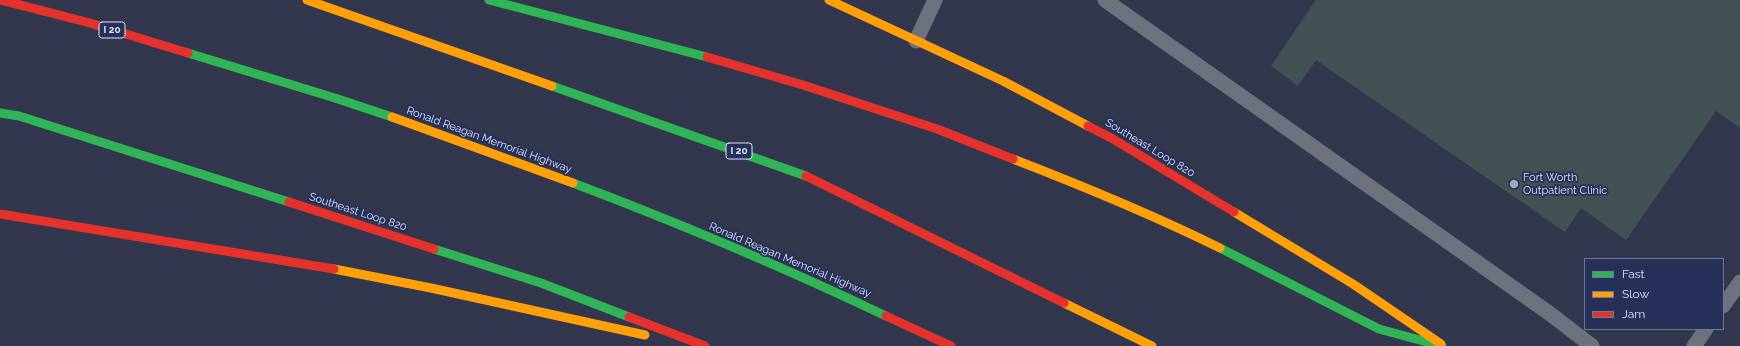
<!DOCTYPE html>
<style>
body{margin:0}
#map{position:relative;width:1740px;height:346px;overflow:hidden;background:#32374d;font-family:Raleway,sans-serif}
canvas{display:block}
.legend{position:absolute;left:1584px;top:258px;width:140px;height:72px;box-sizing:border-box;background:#263059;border:1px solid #6e789b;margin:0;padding:5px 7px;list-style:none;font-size:12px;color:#dbe4ff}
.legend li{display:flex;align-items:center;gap:8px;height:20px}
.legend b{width:20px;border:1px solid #6e789b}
</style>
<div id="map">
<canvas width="1740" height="346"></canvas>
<ul class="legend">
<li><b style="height:5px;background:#30b455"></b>Fast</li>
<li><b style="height:5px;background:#ff9f0a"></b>Slow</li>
<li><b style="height:5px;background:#e5322d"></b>Jam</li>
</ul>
</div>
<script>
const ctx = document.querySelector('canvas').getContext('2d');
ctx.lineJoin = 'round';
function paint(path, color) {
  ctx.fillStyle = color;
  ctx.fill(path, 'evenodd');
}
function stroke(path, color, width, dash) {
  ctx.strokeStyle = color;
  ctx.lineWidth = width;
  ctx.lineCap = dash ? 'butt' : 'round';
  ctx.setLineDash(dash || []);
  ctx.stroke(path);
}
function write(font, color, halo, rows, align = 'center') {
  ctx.font = font + ' Raleway,sans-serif';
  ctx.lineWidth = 3.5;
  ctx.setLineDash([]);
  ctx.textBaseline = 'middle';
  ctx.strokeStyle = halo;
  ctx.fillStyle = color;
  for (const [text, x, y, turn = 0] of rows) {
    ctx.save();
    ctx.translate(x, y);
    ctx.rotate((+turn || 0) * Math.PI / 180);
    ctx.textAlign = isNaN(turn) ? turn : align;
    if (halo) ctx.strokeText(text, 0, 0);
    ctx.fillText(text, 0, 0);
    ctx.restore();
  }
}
paint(new Path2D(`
 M1316,0H1740V128L1716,111L1626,240L1581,208L1565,232L1316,60L1298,86L1271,66Z`), '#425254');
stroke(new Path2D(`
 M1105,0L1549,313L1592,346
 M916,41L935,0
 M1723,306L1740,282
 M1694,346L1706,329`), '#6e727f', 15);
stroke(new Path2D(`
 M489,0L707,57
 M188,53L335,98L392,117
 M552,86L806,176
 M0,113L19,116L289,202
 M573,183C679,223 783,267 886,316
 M1220,248L1379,329L1442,346
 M434,249L541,283L629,317`), '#30b455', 9);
stroke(new Path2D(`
 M307,0L552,86
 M829,0L1003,81L1088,126
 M392,117L573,183
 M1013,159C1083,186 1153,215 1220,248
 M1234,212L1353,284L1441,344
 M334,269L431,288L645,335
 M1064,303L1152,346`), '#ff9f0a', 9);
stroke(new Path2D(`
 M1,0L90,23L188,53
 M707,57L803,85L937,129L1013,159
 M1088,126L1113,139L1234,212
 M806,176L1064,303
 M289,202L434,249
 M0,214L334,269
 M886,316L951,346
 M629,317L705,346`), '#e5322d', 9);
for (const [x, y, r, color] of [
 [1514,184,5,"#a0a7c1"]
]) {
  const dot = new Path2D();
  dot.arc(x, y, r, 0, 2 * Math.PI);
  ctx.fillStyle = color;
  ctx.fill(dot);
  stroke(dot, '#263059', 1.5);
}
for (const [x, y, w] of [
 [112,30,26],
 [739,151,26]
]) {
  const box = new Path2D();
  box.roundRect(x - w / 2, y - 8, w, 16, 3);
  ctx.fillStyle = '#263059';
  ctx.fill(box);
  stroke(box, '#dbe4ff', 1);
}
write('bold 10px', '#dbe4ff', null, [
 ["I 20",112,30],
 ["I 20",739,151]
]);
write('11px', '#dbe4ff', '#263059', [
 ["Ronald Reagan Memorial Highway",489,140,20],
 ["Southeast Loop 820",1150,148,31],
 ["Southeast Loop 820",358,212,18],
 ["Ronald Reagan Memorial Highway",790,260,23]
]);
write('11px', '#dbe4ff', '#263059', [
 ["Fort Worth",1523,178],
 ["Outpatient Clinic",1523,191]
], 'left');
</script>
